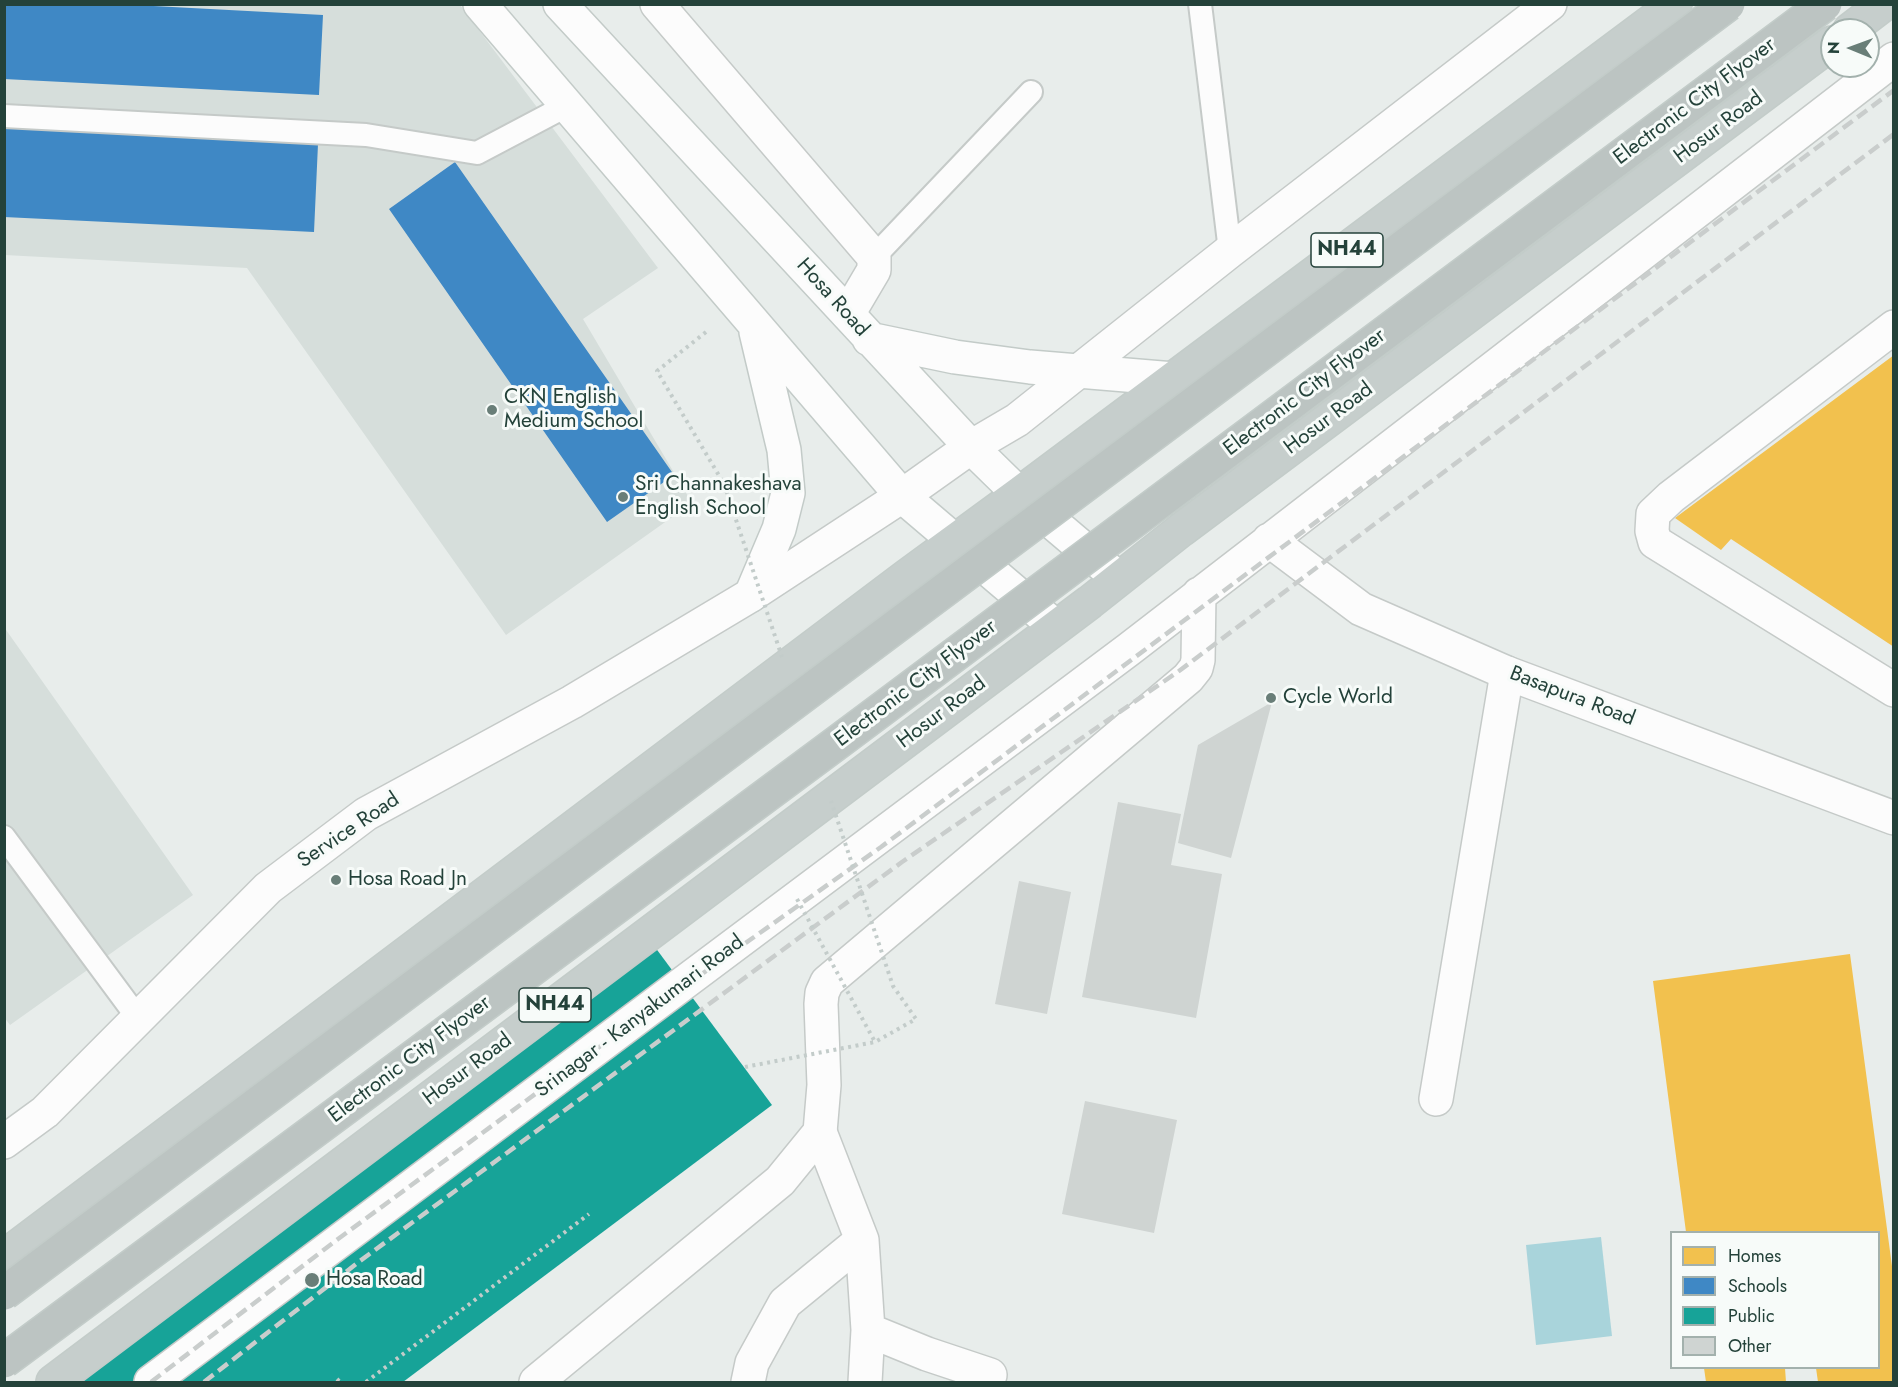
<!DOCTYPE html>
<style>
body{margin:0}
#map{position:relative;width:1898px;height:1387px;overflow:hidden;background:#e8edeb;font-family:Jost,sans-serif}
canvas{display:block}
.frame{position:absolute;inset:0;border:6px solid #24423a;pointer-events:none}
.legend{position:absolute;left:1670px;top:1231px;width:210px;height:138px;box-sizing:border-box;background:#f7fbf9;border:2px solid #a3b1ad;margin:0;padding:8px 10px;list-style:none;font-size:18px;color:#24423a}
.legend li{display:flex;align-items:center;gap:12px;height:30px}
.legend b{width:30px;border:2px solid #a3b1ad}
.north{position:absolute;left:1820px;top:18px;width:60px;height:60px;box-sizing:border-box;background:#f7fbf9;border:2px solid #a3b1ad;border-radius:50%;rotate:271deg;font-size:16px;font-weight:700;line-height:24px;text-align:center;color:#24423a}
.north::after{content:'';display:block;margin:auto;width:21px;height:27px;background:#697e78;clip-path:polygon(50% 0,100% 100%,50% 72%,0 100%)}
</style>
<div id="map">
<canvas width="1898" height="1387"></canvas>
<div class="frame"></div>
<ul class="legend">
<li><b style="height:16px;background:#f2c14e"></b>Homes</li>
<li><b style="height:16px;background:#3f88c5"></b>Schools</li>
<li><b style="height:16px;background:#17a398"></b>Public</li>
<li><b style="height:16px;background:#cfd4d2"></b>Other</li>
</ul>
<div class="north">N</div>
</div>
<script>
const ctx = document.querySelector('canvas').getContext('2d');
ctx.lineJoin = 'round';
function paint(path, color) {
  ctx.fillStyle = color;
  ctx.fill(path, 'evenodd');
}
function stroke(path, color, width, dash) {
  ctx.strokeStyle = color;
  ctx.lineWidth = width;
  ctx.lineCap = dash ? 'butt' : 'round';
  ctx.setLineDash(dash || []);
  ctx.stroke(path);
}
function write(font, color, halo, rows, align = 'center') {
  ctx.font = font + ' Jost,sans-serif';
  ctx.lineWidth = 6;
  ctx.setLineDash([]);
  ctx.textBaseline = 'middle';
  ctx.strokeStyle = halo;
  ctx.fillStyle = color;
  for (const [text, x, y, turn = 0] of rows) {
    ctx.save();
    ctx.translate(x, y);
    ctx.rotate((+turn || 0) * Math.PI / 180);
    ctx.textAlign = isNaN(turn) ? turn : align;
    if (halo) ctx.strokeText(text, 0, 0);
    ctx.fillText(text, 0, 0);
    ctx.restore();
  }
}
paint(new Path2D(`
 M4,5H460L658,268L583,319L692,503L506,635L247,268L5,255Z
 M4,627L193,895L10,1025L4,1017Z`), '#d6dedb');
paint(new Path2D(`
 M1601,1237L1612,1336L1536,1345L1526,1245Z`), '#a9d4db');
paint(new Path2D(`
 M1894,355V647L1731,539L1721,550L1675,518Z
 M1850,954L1894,1281V1382H1818L1816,1368H1878V1232H1686L1653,981Z
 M1704,1368H1785L1786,1382H1706Z`), '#f2c14e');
paint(new Path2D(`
 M4,4H116L323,15L319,95L4,79Z
 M4,128L318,144L314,232L4,217Z
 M455,162L674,475L607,522L389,209Z`), '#3f88c5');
paint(new Path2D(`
 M649,939L772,1105L403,1382H59Z`), '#17a398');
paint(new Path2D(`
 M1272,702L1231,858L1178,843L1198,745Z
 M1118,802L1181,814L1171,865L1222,874L1196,1018L1082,997Z
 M1019,881L1071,892L1047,1014L995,1004Z
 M1085,1101L1177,1120L1154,1233L1062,1214Z`), '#cfd4d2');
const service = new Path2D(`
 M1200,4L1230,251
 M4,116L366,135L477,153L566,106
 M874,257L1031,92
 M4,837L138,1018`);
const minor = new Path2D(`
 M1894,327L1671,497L1653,514L1652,531L1655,542L1894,690
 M1436,1099L1507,673
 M820,1132L862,1240L868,1330L927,1354L990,1375
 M748,1382L752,1363L785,1303L862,1240
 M865,1382L868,1330`);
const tertiary = new Path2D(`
 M657,4L874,257V270L848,314
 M1269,540L1361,609L1507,673L1894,818
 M4,1142L45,1112L268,888L366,814L572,702L751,595L902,496L971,447L1017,420L1230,251L1550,4
 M151,1382L1128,650L1894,59
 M536,1382L780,1181L820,1132L824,1085L821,1004L822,993L827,982L1188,678L1196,668L1198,660L1199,594`);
const secondary = new Path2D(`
 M480,4L902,496L1056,627
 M560,4L971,447L1019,494L1118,578
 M869,339L955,357L1030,367L1174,379
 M751,595L779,529L788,493L784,450L756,332`);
const trunk = new Path2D(`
 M1850,30L1884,4
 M4,1257L907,576L1019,494L1675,4
 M53,1382L1090,602L1181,530L1832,43`);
stroke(service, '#c5cac8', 26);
stroke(minor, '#c5cac8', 36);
stroke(tertiary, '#c5cac8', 36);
stroke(secondary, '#c3cbc8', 36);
stroke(trunk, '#c3ccc9', 36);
stroke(new Path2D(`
 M706,332L657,371L724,484
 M337,1379L340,1382
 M366,1382L589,1214`), '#c3ccca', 4, [3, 4.5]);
stroke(service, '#fcfcfc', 22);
stroke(minor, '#fcfcfc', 33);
stroke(tertiary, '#fcfcfc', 33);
stroke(secondary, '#fcfcfc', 33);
stroke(trunk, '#c6cecc', 33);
stroke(new Path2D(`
 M151,1382L338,1239L606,1042L881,847L1894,90
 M204,1382L360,1261L902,862L1179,671L1894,134`), '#c9cdcc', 4.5, [12, 6]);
const motorwayBridge = new Path2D(`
 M4,1293L1728,4
 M4,1361L838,742L1825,4`);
stroke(motorwayBridge, '#c3ccc9', 36, []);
stroke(new Path2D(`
 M724,484L782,657
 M797,899L875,1042
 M745,1067L875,1042L916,1019L893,986L831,801`), '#c3ccca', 4, [3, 4.5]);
stroke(motorwayBridge, '#bcc4c2', 33);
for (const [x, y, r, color] of [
 [492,410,6,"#697e78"],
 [623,497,6,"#697e78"],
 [1271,698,6,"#697e78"],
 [336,880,6,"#697e78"],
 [312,1280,8,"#697e78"]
]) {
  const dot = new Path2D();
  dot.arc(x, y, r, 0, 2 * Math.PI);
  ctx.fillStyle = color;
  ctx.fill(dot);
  stroke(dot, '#f7fbf9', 2);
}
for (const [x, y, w] of [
 [1347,250,72],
 [555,1005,72]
]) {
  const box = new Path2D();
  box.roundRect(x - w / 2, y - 17, w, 34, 4.5);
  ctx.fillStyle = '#f7fbf9';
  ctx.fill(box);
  stroke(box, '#24423a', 1.5);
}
write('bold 20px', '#24423a', null, [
 ["NH44",1347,250],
 ["NH44",555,1005]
]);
write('21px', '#24423a', '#f7fbf9', [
 ["Electronic City Flyover",1695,102,-37],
 ["Hosur Road",1719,128,-37],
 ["Hosa Road",832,298,48],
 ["Electronic City Flyover",1305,393,-37],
 ["Hosur Road",1329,419,-37],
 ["Electronic City Flyover",916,684,-37],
 ["Basapura Road",1572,697,21],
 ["Hosur Road",942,713,-37],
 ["Service Road",349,831,-34],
 ["Srinagar - Kanyakumari Road",640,1017,-37],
 ["Electronic City Flyover",410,1060,-37],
 ["Hosur Road",468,1070,-37]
]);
write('21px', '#24423a', '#f7fbf9', [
 ["CKN English",504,398],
 ["Medium School",504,422],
 ["Sri Channakeshava",635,485],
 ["English School",635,509],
 ["Cycle World",1283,698],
 ["Hosa Road Jn",348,880],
 ["Hosa Road",326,1280]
], 'left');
</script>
